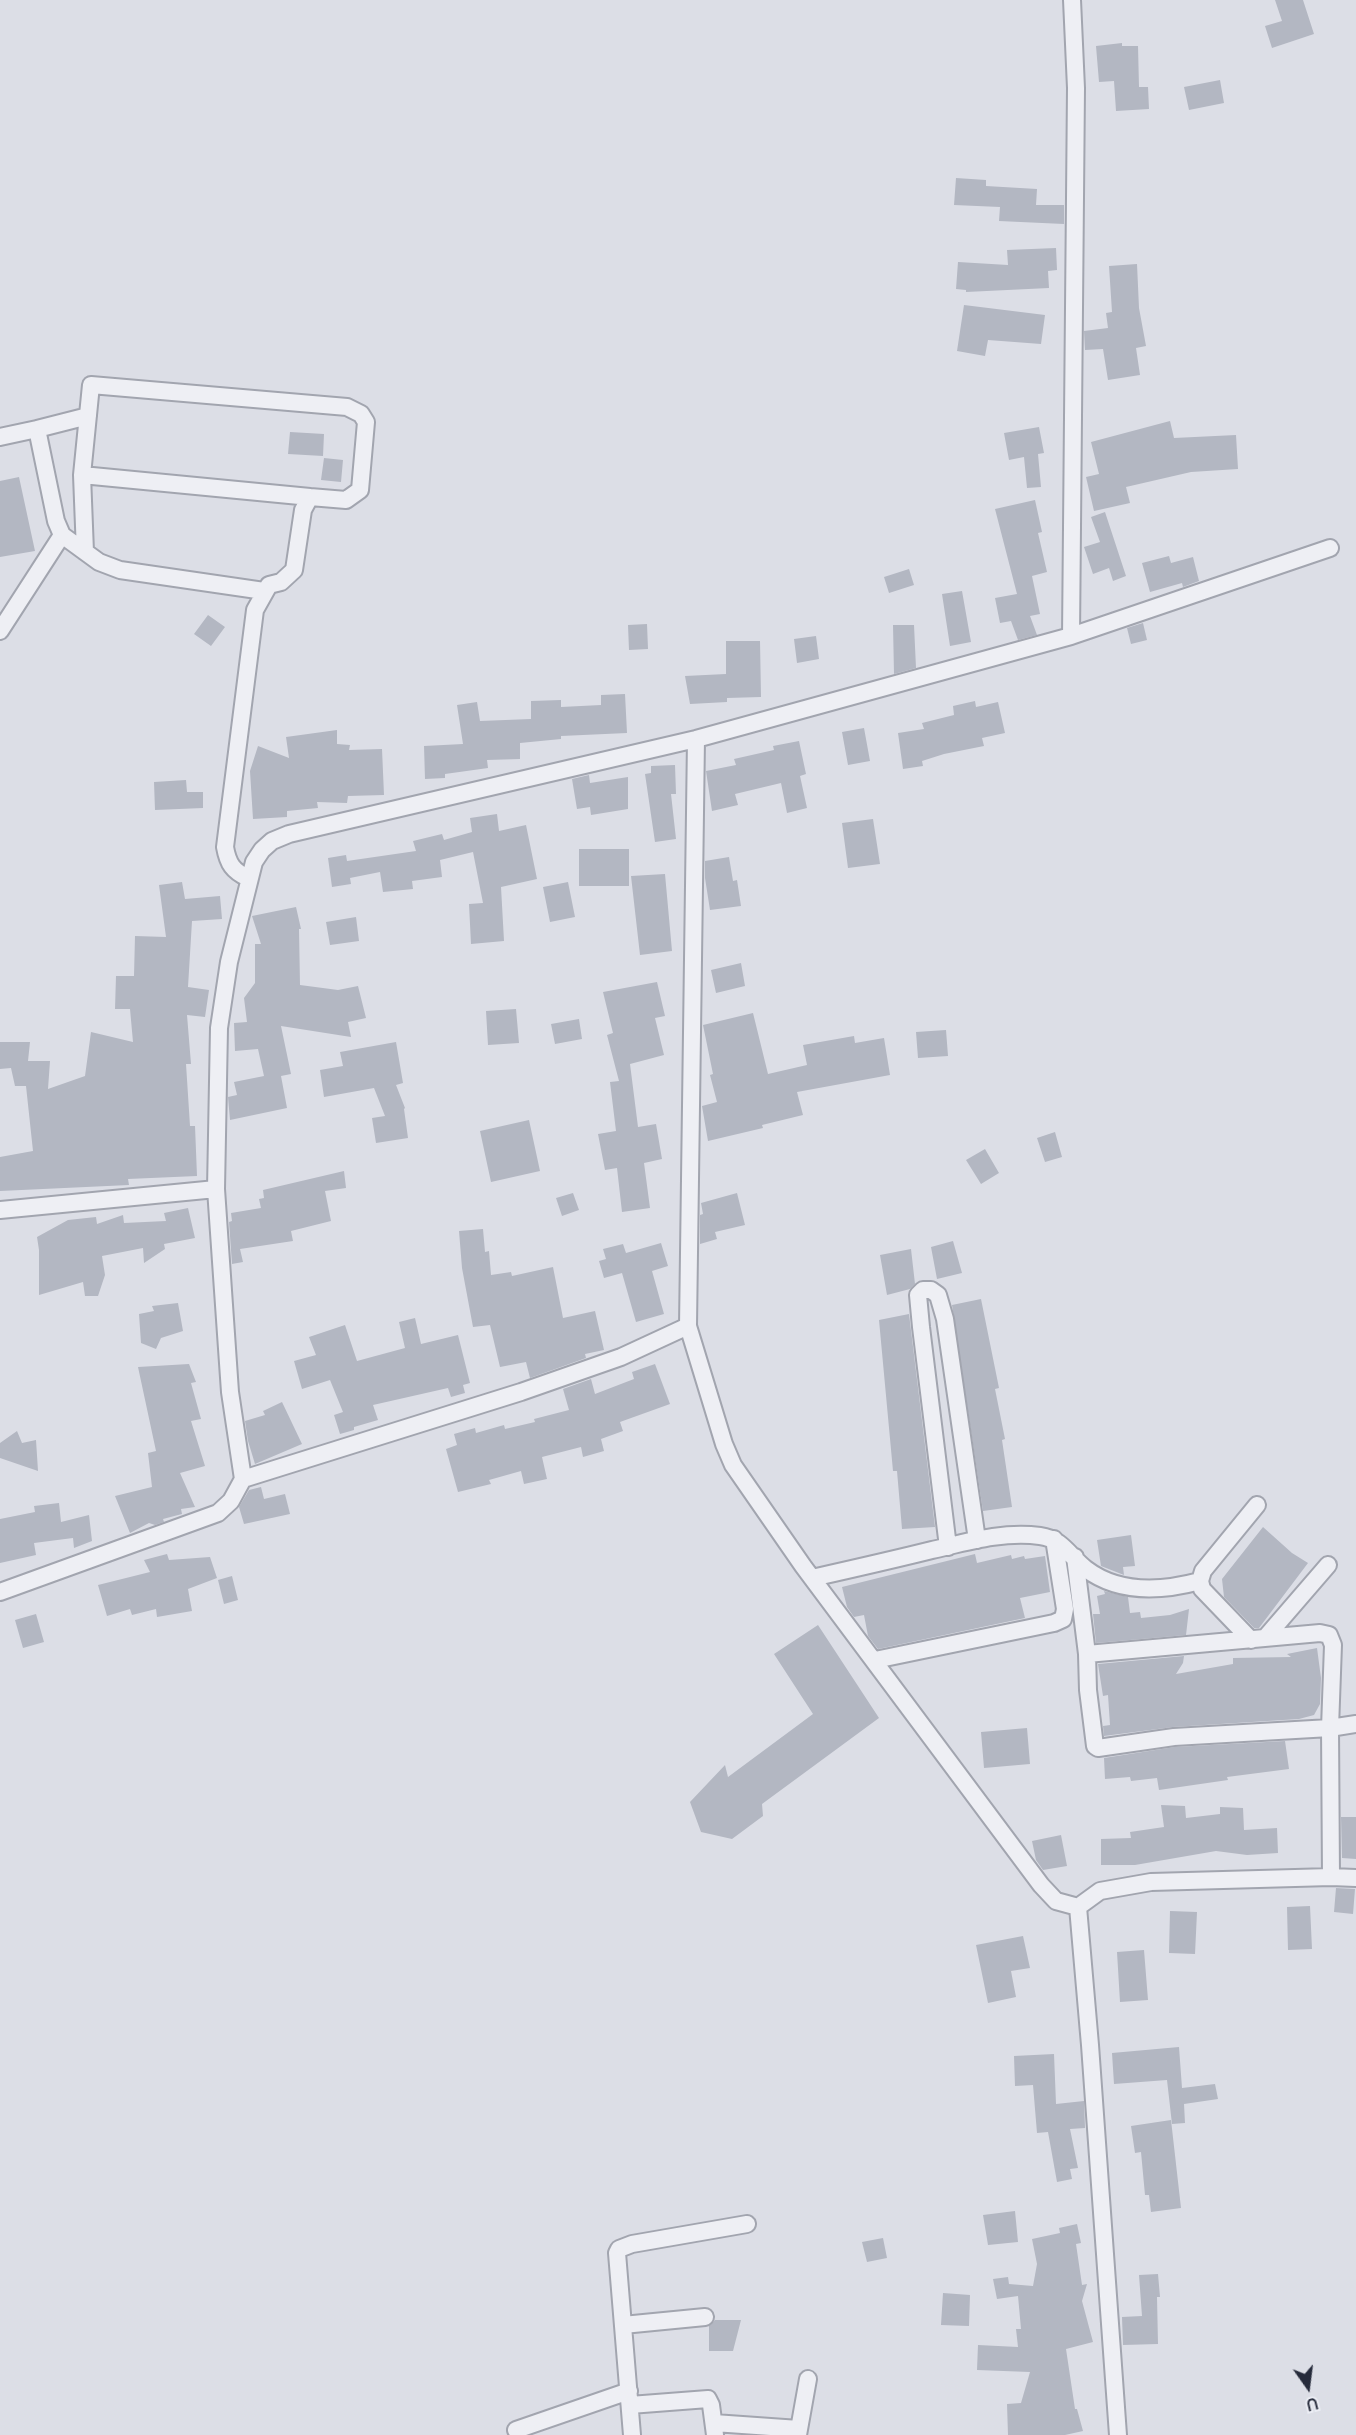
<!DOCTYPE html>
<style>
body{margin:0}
#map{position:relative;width:1356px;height:2435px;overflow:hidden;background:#dcdee6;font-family:Manrope,sans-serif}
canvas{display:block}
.north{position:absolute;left:1278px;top:2357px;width:60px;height:60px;-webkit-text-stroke:4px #ebedf4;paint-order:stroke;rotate:166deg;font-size:16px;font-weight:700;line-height:24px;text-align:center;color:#262b3b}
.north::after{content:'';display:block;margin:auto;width:21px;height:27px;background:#262b3b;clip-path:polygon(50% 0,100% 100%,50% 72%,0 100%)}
</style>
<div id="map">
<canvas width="1356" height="2435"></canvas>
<div class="north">U</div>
</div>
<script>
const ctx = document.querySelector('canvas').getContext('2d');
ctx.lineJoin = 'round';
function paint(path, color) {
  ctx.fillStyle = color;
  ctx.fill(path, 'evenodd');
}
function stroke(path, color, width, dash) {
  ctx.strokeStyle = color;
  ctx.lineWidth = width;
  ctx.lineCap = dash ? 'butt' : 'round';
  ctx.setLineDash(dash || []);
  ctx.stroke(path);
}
paint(new Path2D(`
 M1275,0H1303L1314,34L1272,48L1265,26L1282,21Z
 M1122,43V46H1138L1139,87H1148L1149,109L1116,111L1114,81L1099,82L1096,46Z
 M1220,80L1224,103L1189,110L1184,87Z
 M956,178L986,180V186L1037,189L1036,205H1064V224L999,221L1000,207L954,205Z
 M1056,248L1057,270L1048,271L1049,288L966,292V290L956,289L958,262L1008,265L1007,250Z
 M1137,264L1139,308L1146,346L1136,348L1140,375L1108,380L1103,349L1085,350L1084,331L1108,328L1106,313L1112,312L1109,266Z
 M964,305L1045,315L1041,344L988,340L985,356L957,351Z
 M1170,421L1174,438L1236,435L1238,469L1191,472L1126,487L1130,503L1094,511L1086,477L1099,474L1091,442Z
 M1039,427L1044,453L1038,454L1041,487L1027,488L1024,457L1009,460L1004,433Z
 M290,432L324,434L323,456L288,454Z
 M324,458L343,460L341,482L321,480Z
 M19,477L35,551L0,557V481Z
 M1035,500L1042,532L1038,533L1047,572L1032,576L1040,614L1030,616L1037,635L1018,640L1011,621L1000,623L995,598L1017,594L995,509Z
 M1105,512L1126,576L1113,581L1109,568L1093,574L1084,547L1100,542L1091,517Z
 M1169,556L1171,563L1193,557L1199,581L1183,587L1182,583L1150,592L1142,563Z
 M909,569L914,585L889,593L884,577Z
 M962,591L971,642L950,646L942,594Z
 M208,615L225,627L211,646L194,634Z
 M1143,623L1147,640L1131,644L1127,628Z
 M647,624L648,649L629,650L628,625Z
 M893,625H914L916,668L894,674Z
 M816,636L819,659L797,663L794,639Z
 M726,641H760L761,697L727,698V702L690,704L685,676L726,674Z
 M625,694L627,733L561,736V739L520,743V759L487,760L488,768L445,774V778L425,779L424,746L463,744L457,705L477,702L480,721L531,719V701L561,700V707L601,705V695Z
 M975,701L976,707L998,702L1005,733L982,738L984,746L944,754L922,761L923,766L903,769L898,733L924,729L922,723L954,715L953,706Z
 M864,728L870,761L848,765L842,732Z
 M337,730V744L350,745L349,750L382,749L384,795L348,796L347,803L317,802L318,808L287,811V817L253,819L250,771L258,746L289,758L286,737Z
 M799,741L806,774L800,776L807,808L787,813L781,783L735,794L738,805L712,811L706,771L736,765L734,759L774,750L773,746Z
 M675,765L676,794H671L676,839L655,842L645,774L651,773V766Z
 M589,775L590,783L628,777V809L591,815L590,807L577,809L572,779Z
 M186,780L187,792H203V808L155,810L154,782Z
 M497,814L499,831L526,825L537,879L501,887L504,941L471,944L469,904L483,903L473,852L440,860L442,877L412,881L413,889L383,892L380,872L350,878L351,884L332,887L328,858L346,855L347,861L416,851L413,841L442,834L444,840L472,832L470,818Z
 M873,819L880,864L848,868L842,823Z
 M579,849H629V886H579Z
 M729,857L733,881L737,880L741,906L710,910L705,878V861Z
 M665,874L672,951L640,955L631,876Z
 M182,882L185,899L220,896L222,919L192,921L188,987L209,990L205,1017L187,1015L191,1064H186L190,1126H195L197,1176L128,1179L129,1185L0,1191V1157L33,1151L26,1086H15L11,1068L0,1069V1042H30L28,1061H50L48,1089L85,1076L91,1032L133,1042L130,1009H115L116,976H134L135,936L166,937L159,885Z
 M568,882L575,917L550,922L543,887Z
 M296,907L301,929H299L300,985L338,990L358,986L366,1018L348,1022L351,1037L281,1026L291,1074L281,1076L287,1108L230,1120L228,1097L237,1095L234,1082L264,1076L258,1049L235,1051L234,1023L247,1022L244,998L255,983V944H261L252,916Z
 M356,917L359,941L330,945L326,922Z
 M741,963L745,986L716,993L711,970Z
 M657,982L665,1016L655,1018L664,1055L630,1064L638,1127L656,1124L662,1159L644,1163L650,1208L622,1212L617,1168L605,1170L598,1134L616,1131L610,1082L619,1081L607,1035L613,1033L603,992Z
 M516,1009L519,1043L488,1045L486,1011Z
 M753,1013L768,1074L807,1065L803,1045L854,1036L855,1043L884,1038L890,1075L797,1092L803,1115L762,1125L763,1128L708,1141L702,1106L717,1102L710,1075L713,1074L703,1025Z
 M579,1019L582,1039L555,1044L551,1024Z
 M946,1030L948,1056L918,1058L916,1032Z
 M396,1042L403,1083L396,1085L405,1108L404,1109L408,1138L376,1143L372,1118L385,1116L374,1088L324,1097L320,1070L343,1066L340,1052Z
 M529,1120L540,1171L491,1182L480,1131Z
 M1055,1132L1062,1157L1045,1162L1037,1138Z
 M985,1149L999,1173L981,1184L966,1160Z
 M344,1171L346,1188L325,1191L331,1221L291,1231L293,1241L240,1249L243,1262L232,1264L229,1222L232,1221L231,1213L261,1208L259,1199L264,1198L263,1190Z
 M573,1193L579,1210L562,1216L556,1198Z
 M737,1193L745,1225L715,1232L717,1239L700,1244V1215L703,1214L701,1203Z
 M188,1208L195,1238L164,1244L165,1249L144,1263L143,1248L102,1256L105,1275L98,1296H85L83,1282L39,1295V1250L37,1237L68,1220L96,1217L97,1224L123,1215L124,1223L166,1221L164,1213Z
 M483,1229L485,1252L489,1251L491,1275L511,1272L512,1276L553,1267L563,1318L595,1311L604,1350L585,1354L586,1358L530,1378L526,1362L500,1367L490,1325L473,1327L462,1268L459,1231Z
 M953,1241L962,1273L937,1279L931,1247Z
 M661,1243L668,1266L652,1271L664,1314L636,1322L622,1273L604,1278L599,1261L606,1259L603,1249L623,1244L626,1253Z
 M911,1249L915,1284L910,1289L887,1295L880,1255Z
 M981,1299L999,1388L995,1389L1005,1439L1002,1440L1012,1507L983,1511L952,1305Z
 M178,1303L183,1331L161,1338L156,1349L141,1343L139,1314L154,1311L152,1306Z
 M909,1314L935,1527L902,1529L897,1471H893L879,1320Z
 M415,1318L421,1344L458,1335L470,1383L463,1385L465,1393L451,1397L448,1388L373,1405L378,1420L354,1427V1430L340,1434L334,1415L343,1412L330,1380L302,1389L294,1361L316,1355L309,1337L345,1325L357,1361L405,1348L399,1322Z
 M189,1364L196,1382L191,1383L201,1419L191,1421L205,1466L180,1473L195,1507L181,1509L182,1514L163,1519L164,1522L155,1525L149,1523L130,1533L115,1496L152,1487L148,1453L156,1451L138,1367Z
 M655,1364L670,1404L620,1422L623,1431L601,1439L604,1451L583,1457L581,1447L542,1457L547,1479L524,1484L521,1471L489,1480L491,1484L458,1492L446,1449L457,1445L454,1434L475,1428L476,1433L504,1425L505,1429L535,1422L534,1419L569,1410L563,1389L591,1379L595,1394L634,1379L632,1372Z
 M282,1402L302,1444L255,1464L248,1441L245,1421L265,1415L263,1411Z
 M17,1431L22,1443L36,1440L38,1471L0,1458V1443Z
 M261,1487L264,1499L285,1494L290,1514L244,1524L239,1507L249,1490Z
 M59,1503L61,1522L89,1515L92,1541L74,1548L73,1538L34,1543L36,1555L0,1563V1519L35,1512L34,1506Z
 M1263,1527L1292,1553L1308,1563L1259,1628H1254L1224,1597L1222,1579Z
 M1131,1535L1135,1566L1123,1567L1124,1575L1101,1566L1097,1540Z
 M167,1554L169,1560L210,1557L217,1578L188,1589L192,1611L157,1617L156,1609L132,1615L130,1609L107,1616L98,1585L150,1572L144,1560Z
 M975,1554L977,1563L1011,1555L1012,1559L1024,1556L1025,1559L1045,1556L1050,1592L1020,1598L1025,1618L878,1649L868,1636L864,1615L854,1617L847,1607L842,1587Z
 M232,1576L238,1600L224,1604L218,1580Z
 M1104,1591L1128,1597L1130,1613L1140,1612L1141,1618L1170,1615L1189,1609L1186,1635L1096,1643L1093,1614H1100L1097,1596L1105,1594Z
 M36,1614L44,1642L23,1648L15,1620Z
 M818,1625L879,1718L762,1804L763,1816L732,1839L701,1832L690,1802L725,1765L728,1777L813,1714L774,1654Z
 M1317,1648L1321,1678L1320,1704L1314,1715L1299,1719L1173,1727L1104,1736L1103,1726L1110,1725L1108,1695L1103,1696L1098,1664L1184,1656L1183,1663L1176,1674L1233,1664V1658L1291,1657L1287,1654Z
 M1027,1728L1030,1764L984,1768L981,1732Z
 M1285,1741L1289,1769L1227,1777L1228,1780L1159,1790L1157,1778L1131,1781L1130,1777L1105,1779L1104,1758L1175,1747Z
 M1161,1805L1185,1806L1186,1818L1220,1814V1807L1243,1808L1244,1830L1277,1828L1278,1853L1247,1855L1216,1851L1135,1865H1101V1839L1131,1838L1130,1832L1164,1827Z
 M1341,1817H1356V1859L1342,1858Z
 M1061,1835L1067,1866L1043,1870L1036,1860L1032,1841Z
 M1336,1888L1355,1889L1353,1914L1334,1912Z
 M1310,1906L1312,1949L1288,1950L1287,1907Z
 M1170,1911L1197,1912L1195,1954L1169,1953Z
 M1023,1936L1030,1968L1011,1971L1016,1997L988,2003L976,1945Z
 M1144,1950L1148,2000L1120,2002L1117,1952Z
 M1179,2047L1182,2088L1215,2084L1218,2099L1184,2104L1185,2123L1172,2124L1167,2080L1114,2084L1112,2053Z
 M1054,2054L1056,2104L1084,2101L1085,2128L1070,2129L1078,2168L1070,2169L1072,2179L1057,2182L1048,2132L1037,2133L1033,2085L1015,2086L1014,2056Z
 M1171,2120L1181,2208L1151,2212L1149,2195H1145L1141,2152L1135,2153L1131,2126Z
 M1015,2211L1018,2242L988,2245L983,2215Z
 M1077,2224L1081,2243L1076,2244L1082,2285L1087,2284L1082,2301L1093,2342L1066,2349L1075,2409H1077L1083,2431L1065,2435H1008L1007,2404L1021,2403L1030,2372L977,2370L978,2345L1018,2347L1016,2329H1021L1018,2296L997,2299L993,2279L1008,2277L1009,2284L1033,2286L1037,2264L1032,2239L1060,2233L1059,2228Z
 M883,2238L887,2258L867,2262L862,2242Z
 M1158,2274L1160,2297H1157L1158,2344L1123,2345L1122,2317L1142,2316L1139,2275Z
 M943,2293L970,2295L969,2326L941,2325Z
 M715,2320H741L733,2351H709V2326Z`), '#b3b7c2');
const minor = new Path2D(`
 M37,429L88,416
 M0,437L37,429L56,521L62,535L99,562L120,570L264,591
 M82,475L310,497
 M85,552L82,475L91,385L347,407L361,414L366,422L360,490L346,500L310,497L303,510L294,570L281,582L269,585L255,610L225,847C228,864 233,871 248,878
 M0,631L62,535
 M1071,636L1076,88L1072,0
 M0,1210L216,1189
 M688,1326L696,739
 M243,1479L230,1392L216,1189L219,1028L229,962L254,862L262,850L272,841L289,834L696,739L1071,636L1330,548
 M948,1547L921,1327L918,1295L923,1290H931L938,1295L945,1319L977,1540
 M1075,1557L1087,1654
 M812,1578C852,1569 892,1560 932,1550C967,1542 1003,1531 1040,1536C1063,1539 1069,1556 1086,1569C1119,1594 1163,1591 1200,1581
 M0,1592L218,1513L231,1501L243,1479L521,1392L621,1357L688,1326L724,1444L733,1465L803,1566L1041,1885L1056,1901L1078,1907L1090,2045L1118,2435
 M1320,1633L1329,1635L1333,1645L1330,1728L1174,1737L1098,1748L1095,1746L1088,1690L1087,1654Z
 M1265,1638L1328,1565
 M1251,1640L1202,1589L1200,1581L1203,1571L1257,1505
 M875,1660L1054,1623L1063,1619L1065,1609L1054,1539
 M1331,1877L1356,1878
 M1078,1907L1100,1891L1151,1882L1331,1877L1330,1728L1356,1724
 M623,2325L705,2317
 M630,2405L708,2399L711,2405L715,2435
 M714,2423L799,2429
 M516,2430L629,2391
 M632,2435L617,2253L619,2249L632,2244L747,2224
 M798,2435L808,2379`);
stroke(minor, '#a2a5af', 20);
stroke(minor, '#eeeff4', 16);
</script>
